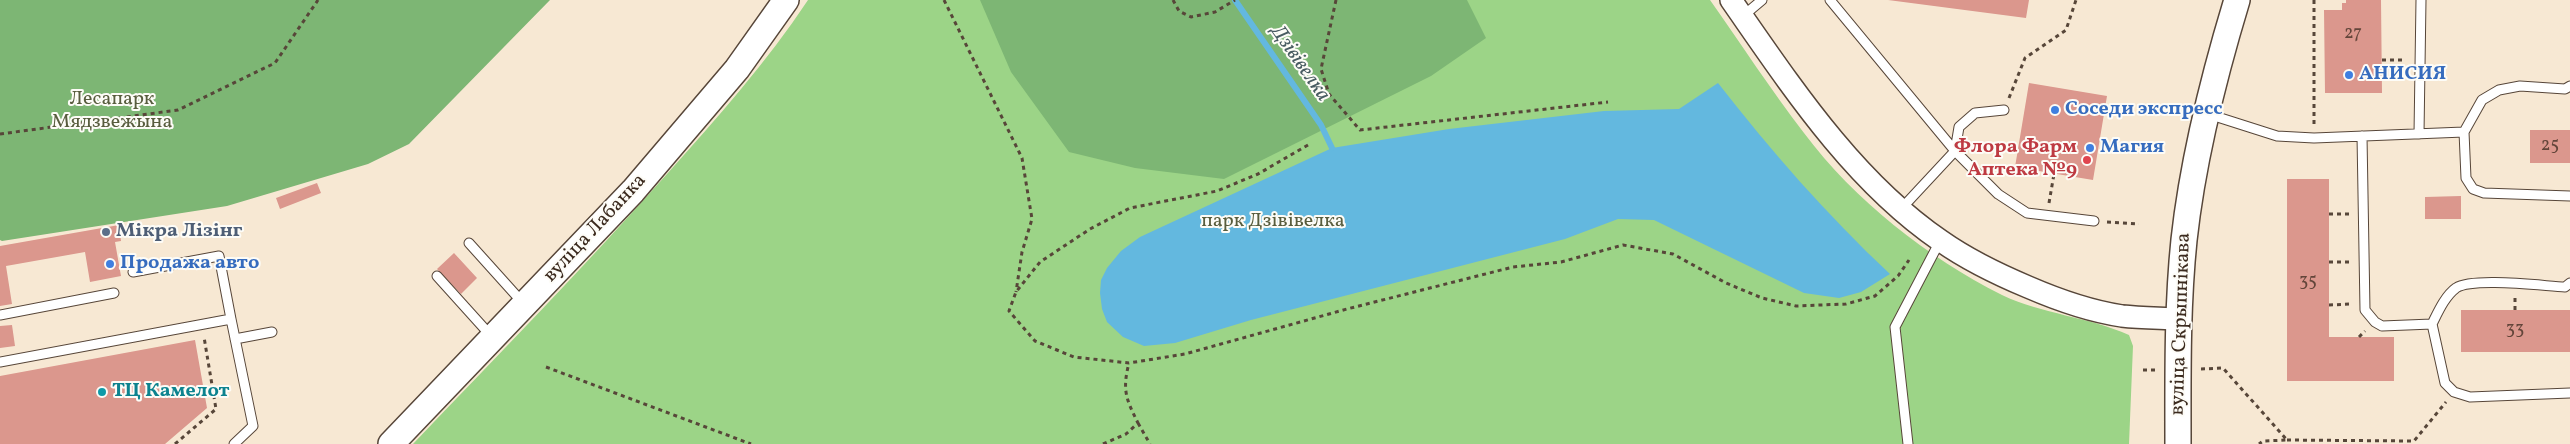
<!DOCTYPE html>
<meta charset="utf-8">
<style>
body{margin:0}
canvas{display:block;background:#f7e8d3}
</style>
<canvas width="2570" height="444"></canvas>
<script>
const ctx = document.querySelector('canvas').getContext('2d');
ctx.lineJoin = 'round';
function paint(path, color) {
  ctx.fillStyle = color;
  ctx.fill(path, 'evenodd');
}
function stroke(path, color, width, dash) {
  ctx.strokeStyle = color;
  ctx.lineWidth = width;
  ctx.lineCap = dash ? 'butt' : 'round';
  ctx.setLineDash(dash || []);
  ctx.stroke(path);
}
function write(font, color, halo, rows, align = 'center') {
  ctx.font = font + ' Vollkorn,serif';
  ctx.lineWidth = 4;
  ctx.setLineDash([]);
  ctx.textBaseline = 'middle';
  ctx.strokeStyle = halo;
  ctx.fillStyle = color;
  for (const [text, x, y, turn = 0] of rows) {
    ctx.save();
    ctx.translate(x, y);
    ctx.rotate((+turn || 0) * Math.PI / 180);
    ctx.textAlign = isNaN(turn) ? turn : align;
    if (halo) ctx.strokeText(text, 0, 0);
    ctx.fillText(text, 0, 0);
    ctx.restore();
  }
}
paint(new Path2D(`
 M808,0H1710C1741,44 1771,90 1804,133C1855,201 1927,257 2002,295C2042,314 2089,317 2129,335L2133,346L2129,444H413C498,355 585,266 667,174C717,118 767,62 808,0Z`), '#9cd487');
paint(new Path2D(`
 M0,0H550L409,144L368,164L227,206L2,241L0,240Z
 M980,0H1467L1486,38L1431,76L1224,179L1135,168L1069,152L1011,72Z`), '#7db674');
paint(new Path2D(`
 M1718,83C1771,151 1827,215 1890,274L1861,292L1839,298L1804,293L1654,220L1618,219L1565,239L1251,320L1175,343L1144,346L1123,337L1107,322L1102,309L1100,293L1101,280L1107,268L1121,251L1140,237L1332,148L1449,129L1604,111L1679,109Z`), '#63b8df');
stroke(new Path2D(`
 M1235,0L1321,125L1332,148`), '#63b8df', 6);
paint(new Path2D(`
 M1888,0H2029L2026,18Z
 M2346,0H2381L2382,93H2325L2324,10H2342V3H2346Z
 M2029,83L2107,96L2093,180L2015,167Z
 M2530,130H2570V163H2530Z
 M2287,179H2329V337H2394V381H2287Z
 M317,183L321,193L280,209L276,198Z
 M2461,196V219H2425V197Z
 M119,225L121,241L115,242L121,276L90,282L85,252L6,266L12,304L0,306V246Z
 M454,253L477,278L461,294L437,269Z
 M2461,310H2570V352H2461Z
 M12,325L15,346L0,348V326Z
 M195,340L207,408L165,444H0V376Z`), '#db978d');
const service = new Path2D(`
 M1830,0L1955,151L1998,194L2027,213L2094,221
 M1743,16L1762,0
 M2570,86L2565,89L2520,86L2499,90L2482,100L2464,132L2466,178L2473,189L2484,193L2570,196
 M2208,114L2277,136L2314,138L2464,132
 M2419,134L2421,0
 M2362,136L2365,310L2375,322L2382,326L2432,324
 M1901,209L1955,151L1959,127L1975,113L2004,110
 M469,243L523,303
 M133,272L219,256L231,319
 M437,276L492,337
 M2570,283L2565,287C2543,286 2473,277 2456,288C2445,296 2438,312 2432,324L2445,383L2454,392L2470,397L2570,393
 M0,315L114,293
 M235,339L272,332
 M0,362L231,319L253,426L234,444
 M1908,444L1895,327L1940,241`);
const tertiary = new Path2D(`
 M1731,0C1791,86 1853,181 1941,241C1968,260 1997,274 2028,287C2058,300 2089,311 2122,316C2140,318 2159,318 2178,319`);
const secondary = new Path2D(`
 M391,444L633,191L737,69L786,0
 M2178,444C2178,376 2177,308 2184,240C2193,158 2213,79 2237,0`);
stroke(service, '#574639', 11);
stroke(tertiary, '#574639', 24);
stroke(secondary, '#574639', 28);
stroke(new Path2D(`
 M944,0L1022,158L1032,219L1022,252L1016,292
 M1173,0L1179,11L1191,17L1215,12L1235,0
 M1336,0L1321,69L1329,94L1360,130L1608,102
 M2314,0V124
 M2382,60H2406
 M2009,98L2025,58L2066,30L2076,0
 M0,134L178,110L275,63L318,0
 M1308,145L1258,174L1217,191L1130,208L1090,229L1040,262L1016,292L1009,311L1035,341L1074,357L1129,363L1185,354L1347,309L1513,267L1561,262L1623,245L1673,254L1726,283L1762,298L1796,306L1846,304L1875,296L1898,276L1909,260
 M2049,203L2054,174
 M2329,214H2349
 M2107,222L2139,224
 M2329,262H2351
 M2329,305L2351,304
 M2515,310V296
 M2359,337L2365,331
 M546,367L751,444
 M2201,369L2223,368L2287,440L2263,441L2259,444
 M2143,370H2157
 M1138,423L1150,444
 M2287,440L2414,441L2446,402
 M175,444L216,409L204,337
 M1103,444L1126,434L1138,423C1126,399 1122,390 1129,363`), '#574639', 3, [4, 4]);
stroke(service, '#fff', 9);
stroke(tertiary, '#fff', 21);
stroke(secondary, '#fff', 25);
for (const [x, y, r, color] of [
 [2349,75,5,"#3f7fe0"],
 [2055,110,5,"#3f7fe0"],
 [2090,148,5,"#3f7fe0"],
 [2087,160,5,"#e0444e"],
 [106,232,5,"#5c6f8a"],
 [110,264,5,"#3f7fe0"],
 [102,392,5,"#0f9aa8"]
]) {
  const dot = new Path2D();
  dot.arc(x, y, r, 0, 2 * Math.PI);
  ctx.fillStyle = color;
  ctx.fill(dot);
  stroke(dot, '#fdfcf7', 2);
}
write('18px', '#63453a', null, [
 ["27",2353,35],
 ["25",2550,147],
 ["35",2308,283],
 ["33",2515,331]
]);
write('bold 20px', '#366cbe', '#fdfcf7', [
 ["АНИСИЯ",2359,75],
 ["Соседи экспресс",2065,110],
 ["Магия",2100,148],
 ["Продажа авто",120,264]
], 'left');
write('20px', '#585d3e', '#fdfcf7', [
 ["Лесапарк",112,100],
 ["Мядзвежына",112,123],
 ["парк Дзівівелка",1273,222]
]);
write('bold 20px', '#be3a42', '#fdfcf7', [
 ["Флора Фарм",2077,148],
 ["Аптека №9",2077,171]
], 'right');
write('20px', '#3b2a1e', '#fdfcf7', [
 ["вуліца Лабанка",596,229,-47],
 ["вуліца Скрыпнікава",2182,324,-88]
]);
write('bold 20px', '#4e5e75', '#fdfcf7', [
 ["Мікра Лізінг",116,232]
], 'left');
write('bold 20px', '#0d838f', '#fdfcf7', [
 ["ТЦ Камелот",112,392]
], 'left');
write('italic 21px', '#495c62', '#fdfcf7', [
 ["Дзівівелка",1299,64,55]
]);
</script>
